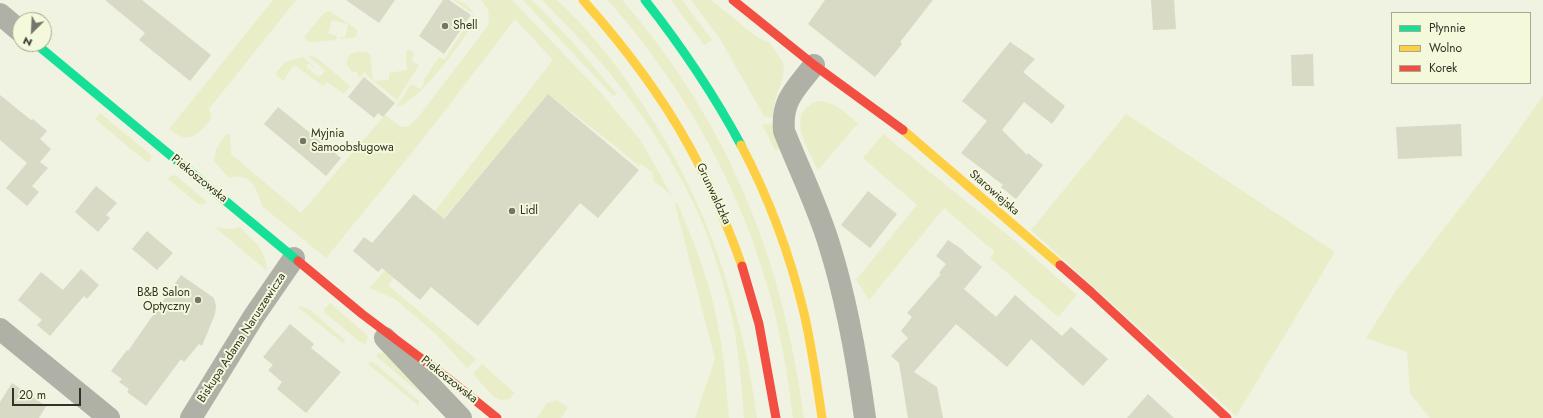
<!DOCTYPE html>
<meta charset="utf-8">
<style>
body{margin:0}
#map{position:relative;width:1543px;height:418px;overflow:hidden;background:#f0f2e2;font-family:Jost,sans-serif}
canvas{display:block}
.legend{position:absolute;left:1391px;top:12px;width:140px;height:72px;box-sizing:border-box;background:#f5f9db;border:1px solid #a7aa93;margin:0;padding:5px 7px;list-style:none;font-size:12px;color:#323328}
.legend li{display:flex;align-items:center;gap:8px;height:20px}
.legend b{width:20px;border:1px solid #a7aa93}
.north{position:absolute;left:12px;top:12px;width:40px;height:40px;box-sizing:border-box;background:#f5f9db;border:1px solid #a7aa93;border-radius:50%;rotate:204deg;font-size:11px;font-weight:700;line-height:16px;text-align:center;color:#323328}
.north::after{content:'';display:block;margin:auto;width:14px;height:18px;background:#747669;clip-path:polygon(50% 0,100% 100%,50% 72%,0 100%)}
.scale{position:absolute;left:12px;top:388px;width:69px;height:18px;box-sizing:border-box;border:2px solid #323328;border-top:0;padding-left:5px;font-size:12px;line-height:14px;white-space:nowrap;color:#323328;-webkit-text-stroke:3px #f5f9db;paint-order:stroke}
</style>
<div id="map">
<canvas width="1543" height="418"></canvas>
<ul class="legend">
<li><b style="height:5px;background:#16e098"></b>Płynnie</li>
<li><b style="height:5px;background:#ffcf43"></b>Wolno</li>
<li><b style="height:5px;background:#f24e42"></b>Korek</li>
</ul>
<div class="north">N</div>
<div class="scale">20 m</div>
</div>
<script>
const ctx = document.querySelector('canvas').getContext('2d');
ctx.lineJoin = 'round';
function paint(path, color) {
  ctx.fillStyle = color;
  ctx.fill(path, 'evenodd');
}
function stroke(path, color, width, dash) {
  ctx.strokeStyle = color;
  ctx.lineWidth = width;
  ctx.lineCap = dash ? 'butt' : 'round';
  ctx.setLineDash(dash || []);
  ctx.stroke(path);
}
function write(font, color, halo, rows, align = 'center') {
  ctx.font = font + ' Jost,sans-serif';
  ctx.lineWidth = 4;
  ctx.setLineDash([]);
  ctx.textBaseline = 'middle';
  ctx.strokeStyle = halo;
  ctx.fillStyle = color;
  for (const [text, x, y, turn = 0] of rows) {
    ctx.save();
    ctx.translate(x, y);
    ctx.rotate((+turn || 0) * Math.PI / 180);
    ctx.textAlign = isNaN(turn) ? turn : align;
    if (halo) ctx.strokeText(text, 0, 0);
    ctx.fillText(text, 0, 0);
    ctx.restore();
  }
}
paint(new Path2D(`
 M273,0H296L209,109L212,118C205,126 193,143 180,136C176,134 172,131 169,129Z
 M453,0C465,0 476,11 474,23C461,43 419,103 396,107L411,84L420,89L425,82L423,81L439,57L444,60L473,16L472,13Z
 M481,0H512L601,93L641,141L672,196L654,181L652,172L641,164L639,166L610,142L548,94L388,285L476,359L467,368L435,333L395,299L370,288L435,211L553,60L515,19L423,139L326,258L262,206C257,189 251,171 229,178L214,161L216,150L226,134L230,135L231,154L301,213L385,115L401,127L409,126L416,120L487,27C491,16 489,8 481,0Z
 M523,0H531L536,4L566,35L617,94L613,96Z
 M542,0H557C585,26 610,56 631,87C701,187 741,298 757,418H744C741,379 738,339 728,301C719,269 709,236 695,206C673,161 644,115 612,76C591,49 566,25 542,0Z
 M608,0H622C728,122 783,259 804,418H793C788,378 782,338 771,299C741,187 684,87 608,0Z
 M671,0H682L712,40L704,45Z
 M691,0H711L758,38L769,42L783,62L784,67L782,80L775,100L773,118L764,116L720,39Z
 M330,11L356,29L357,31L356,36L353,38L341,39V37L345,38L348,24L332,20L328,33L337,36L336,40L310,42L304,38L305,36L325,12Z
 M407,50H409L415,54L411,60L419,65L397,100L374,81L389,80V73L407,70L406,53Z
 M356,52H365L370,54L373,81L364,72L360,78L357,75L358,73L355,71L353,72C344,65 345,55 356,52Z
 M308,56L316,57L350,86L344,94L327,82L323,86L296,66L295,67L293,66L283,81L275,74L285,62L303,57L315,67L314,68L309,63L306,67L319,77L325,71Z
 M1543,96V418H1430L1410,393L1407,352L1366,338L1395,292L1507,147Z
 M819,101C836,102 846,113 858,123L818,170C808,148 783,112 819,101Z
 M100,113L151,155V159L148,163L95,119Z
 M1126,114L1335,252L1236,416L1031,230Z
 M762,124L774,125L781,149L775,150Z
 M883,134L1015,241L1077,295L1058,317L990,258L995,252L944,208L869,300L856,280L917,205L863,158Z
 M175,175L207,202L203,205L197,203L168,179L171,176Z
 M677,203C694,241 709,280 717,321C724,353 726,386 729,418H695L715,359L675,204Z
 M215,227L231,229L239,227C255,242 265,248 267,271Z
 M330,303L368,336L366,343L364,345L325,313L324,309Z
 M300,306L310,310L345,340L344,344L299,308Z
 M378,353H384L422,392L421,394L376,356Z
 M372,361L419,401V406L368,364Z
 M482,364L515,393L509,399L500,400L493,396L473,374Z
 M556,400L568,407L561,418H537L547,403Z`), '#e9eec8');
paint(new Path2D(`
 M105,0H142L211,55L190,81L139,40L145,33Z
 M346,0H395L379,23Z
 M443,0H449L471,15L444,54L419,36Z
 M825,0H933L900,42L902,44L875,77L808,24Z
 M1151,0H1174L1176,29L1153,30Z
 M1010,42L1035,59L1023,72L1065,106L1052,124L1024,102L1002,130L1027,155L1028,153L1043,165L1016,199L1001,187L1003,185L961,153L987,121L962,101Z
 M1313,54L1314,86H1292L1291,55Z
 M364,77L395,103L383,117L378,113L374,118L348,97Z
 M548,94L639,170L598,218L580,203L478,326L431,287L420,300L382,268L378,272L353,251L364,237L372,243L414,194L444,219Z
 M0,95L31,120L33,119L47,131L40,139L51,149L40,162L48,168L32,186L39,192L27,206L6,188L27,163L0,140Z
 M278,107L341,158L326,176L264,124Z
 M1461,124L1462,156L1398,159L1396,127Z
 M96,186L117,203L106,215L110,218L98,232L75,212Z
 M868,191L897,214L870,248L841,225Z
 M147,231L173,253L157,270L132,249Z
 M948,240L963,250V251L982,267L964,289L996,317L1015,295L1062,336L1071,327L1108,359L1083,386L1031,339L1007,367L956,324L914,372L937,387L943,418H908L899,363L891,356L908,338L901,331L912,317L907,313L941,274L939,273L946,264L936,256Z
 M81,269L99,285L87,299L84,296L50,336L37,325L42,320L18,300L41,272L63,290Z
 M181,275L214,298L216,306L215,314L202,346L199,344L184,362L181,359L146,406L127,392L129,389L119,382L122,379L111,371L127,350L128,351Z
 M290,324L314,344L311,348L341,372L306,413L277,389L282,382L268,370L273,365L263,357Z
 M12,383L46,406L39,418H0V402Z
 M1148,394L1174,418H1127Z`), '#d8dac5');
stroke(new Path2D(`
 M0,14L20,31
 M814,65C797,88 781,99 784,131C799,169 817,205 829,244C847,301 857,359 865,418
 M0,329L109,418
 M385,338L461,418
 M191,418L254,316L294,258`), '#b0b1a6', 22);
stroke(new Path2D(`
 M645,0C682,47 713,93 741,145
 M36,44L298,261`), '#16e098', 9);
stroke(new Path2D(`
 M583,0C623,45 660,93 689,146C710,184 727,224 742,266
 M903,130L1060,265
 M741,145C769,198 790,255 804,313C812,348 817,383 822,418`), '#ffcf43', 9);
stroke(new Path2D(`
 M733,0L814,65L903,130
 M298,261L362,314L450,380L497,418
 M1060,265L1091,292L1227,418
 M742,266L759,324L776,418`), '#f24e42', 9);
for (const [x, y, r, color] of [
 [445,26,4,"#747669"],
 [303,141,4,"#747669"],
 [512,211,4,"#747669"],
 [198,300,4,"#747669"]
]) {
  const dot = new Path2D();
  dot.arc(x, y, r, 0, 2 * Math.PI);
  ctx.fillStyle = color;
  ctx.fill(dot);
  stroke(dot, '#f5f9db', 1.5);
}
write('12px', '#323328', '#f5f9db', [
 ["Shell",453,26],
 ["Myjnia",311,134],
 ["Samoobsługowa",311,148],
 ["Lidl",520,211],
 ["B&B Salon",190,293,"right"],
 ["Optyczny",190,307,"right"]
], 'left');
write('12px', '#323328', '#f5f9db', [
 ["Piekoszowska",199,179,39],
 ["Starowiejska",994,193,41],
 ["Grunwaldzka",713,194,65],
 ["Biskupa Adama Naruszewicza",242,338,-57],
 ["Piekoszowska",449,380,38]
]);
</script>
